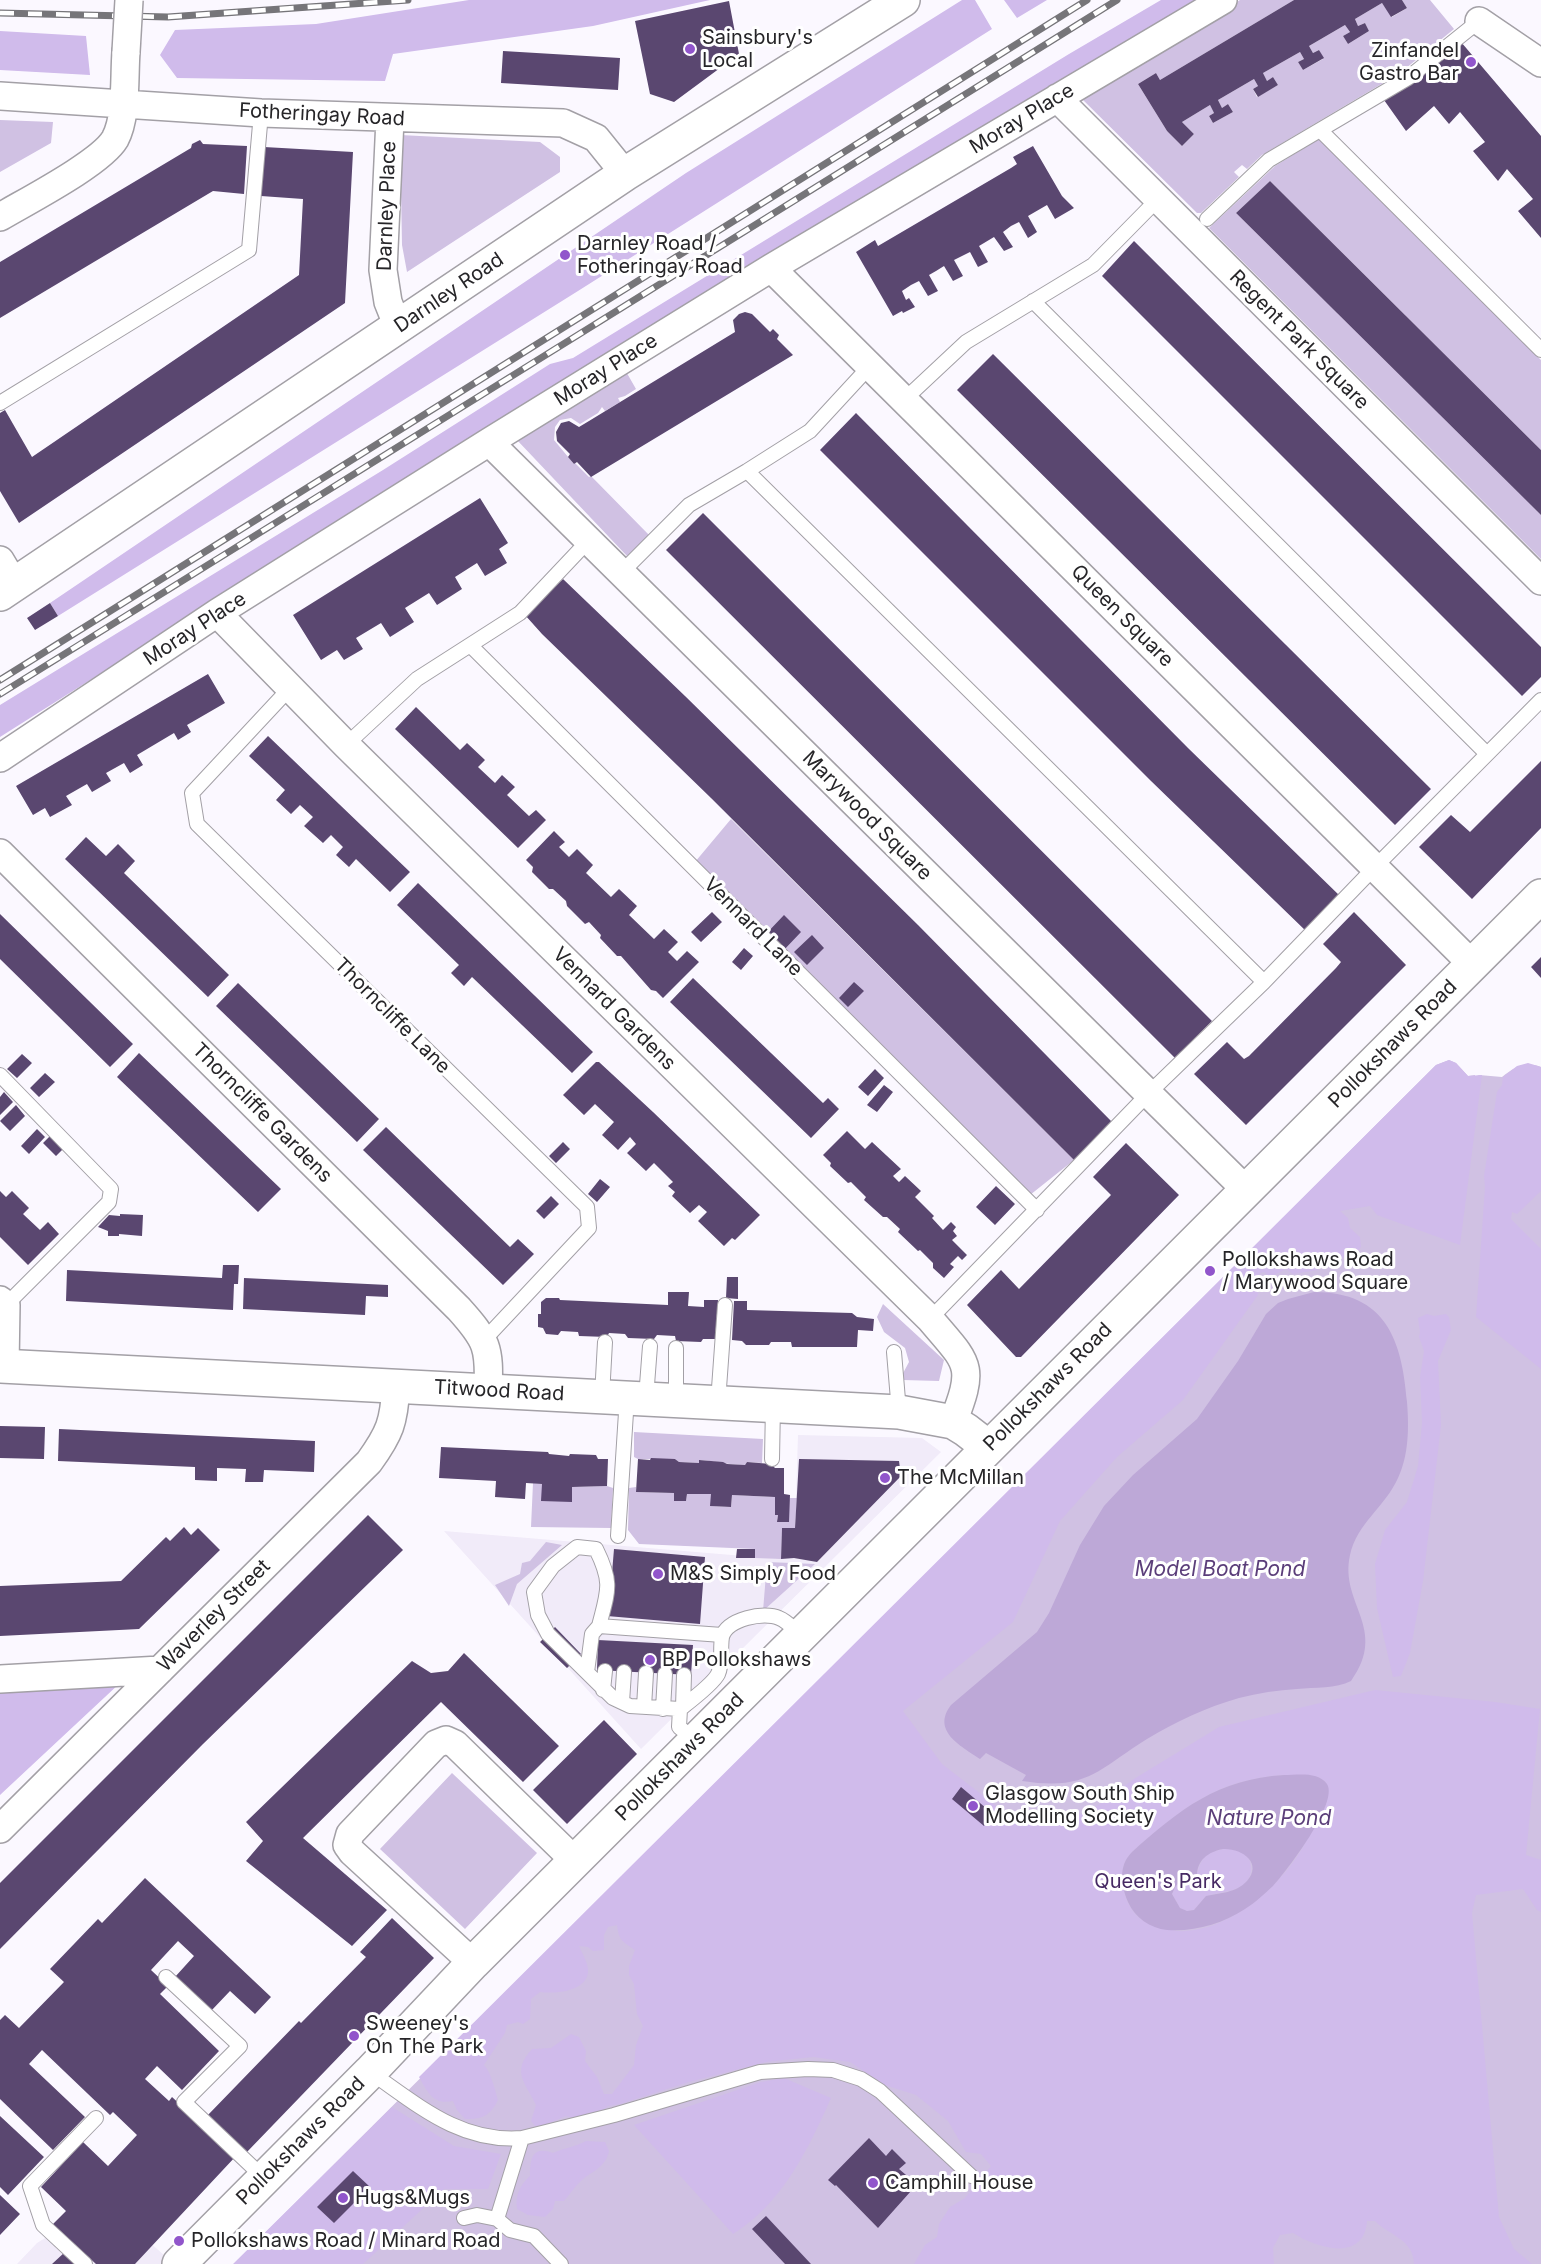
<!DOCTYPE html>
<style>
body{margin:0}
canvas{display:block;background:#fbf8ff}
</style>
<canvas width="1541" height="2264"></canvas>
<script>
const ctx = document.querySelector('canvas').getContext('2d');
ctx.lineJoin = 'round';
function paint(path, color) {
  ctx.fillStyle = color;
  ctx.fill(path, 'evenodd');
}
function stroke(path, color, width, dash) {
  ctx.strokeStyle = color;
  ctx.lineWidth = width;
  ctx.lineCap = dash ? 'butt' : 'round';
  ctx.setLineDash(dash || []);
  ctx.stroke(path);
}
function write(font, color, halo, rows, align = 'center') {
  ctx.font = font + ' Inter,sans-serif';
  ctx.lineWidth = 6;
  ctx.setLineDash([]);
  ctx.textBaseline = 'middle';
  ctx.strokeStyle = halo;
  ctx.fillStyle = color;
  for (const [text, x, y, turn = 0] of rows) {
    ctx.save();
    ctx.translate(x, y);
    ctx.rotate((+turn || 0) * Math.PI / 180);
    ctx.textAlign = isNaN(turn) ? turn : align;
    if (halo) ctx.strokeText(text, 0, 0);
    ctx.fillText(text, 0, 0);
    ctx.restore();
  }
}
paint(new Path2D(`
 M798,1435L922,1438L941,1452L641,1749L444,1531L780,1559L782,1528H795Z
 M104,2202L174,2264H17L37,2243Z`), '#f1ebf9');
paint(new Path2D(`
 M1240,0H1294L1160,80L1156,73L1138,84L1167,131L1182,146L1194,134L1182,122L1210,105L1214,113L1209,116L1213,123L1233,112L1228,104L1222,108L1218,100L1254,79L1258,86L1253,89L1257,97L1278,85L1273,77L1267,81L1263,73L1300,52L1304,59L1298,62L1303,70L1323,59L1319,50L1313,53L1309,46L1345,25L1350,32L1343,36L1348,44L1369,31L1365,23L1358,26L1355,19L1382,3L1392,17L1407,8L1402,0H1430L1454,29L1400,73L1262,155L1247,169L1242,165L1234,172L1239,177L1201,213H1197L1081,98Z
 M0,120L53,122L51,143L0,172Z
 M400,135L540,142L560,157V172L407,272L402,245Z
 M1319,139L1541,360V450L1270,181L1236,213L1541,515V559L1209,228L1275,166Z
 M624,368L636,389L625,396L618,398L620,402L605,411L602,407L598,413L580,424L571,418L560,420L555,427L554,440L574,464L575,463L589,477L591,476L649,535L627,556L516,439Z
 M731,819L1074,1160L1030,1195L695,862Z
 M1449,1060L1456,1063L1468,1076L1475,1075V1077L1479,1075L1502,1077C1515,1067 1524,1061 1541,1067V2264H234L1436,1065Z
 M883,1304L944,1360L939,1381L903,1380L901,1377L909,1362L905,1348L884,1332L877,1317Z
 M634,1432L763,1439L762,1463L747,1462L745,1465C729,1465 716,1461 700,1460L699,1463L679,1462L675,1459H638L634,1457Z
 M533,1483L542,1484L572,1502V1487L607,1486L613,1488L611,1528L531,1527Z
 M636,1487V1492L674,1493V1501H686L687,1494H711V1506L731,1507L732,1495L775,1497V1515H778L777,1521L790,1498H797L795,1528H782L781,1559L755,1558V1549L639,1544L628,1530L629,1488Z
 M546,1542L562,1545L517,1584L509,1606L495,1585L520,1574L522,1563L530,1561Z
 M767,1562L815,1564L763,1611Z
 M452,1773L537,1853L465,1929L380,1849Z`), '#d0c1e3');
paint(new Path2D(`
 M469,0H710L593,26L393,54L385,81L177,78L160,55L175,30L316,24Z
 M962,0H975L992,29L578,291L58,616L50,603L686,173Z
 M1004,0H1047L1017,18Z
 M1161,0H1201L484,431L0,737V705L383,470L550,364L573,358L1069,54Z
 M0,31L86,36L90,75L0,70Z
 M1449,1060L1456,1063L1468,1076L1482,1075L1460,1245L1377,1215L1370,1206L1340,1211L1348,1218L1350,1228L1360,1237L1361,1247L1355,1254L1329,1262L1317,1270L1293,1274L1286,1269L1270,1277L1264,1272L1260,1273L1253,1283L1257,1287L1258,1295L1183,1400L1117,1457L1060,1521L1013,1622L903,1711L942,1764L1007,1814H1086L1134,1779L1219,1727L1375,1690L1495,1702L1540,1709L1526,1855L1541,1860V1912L1537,1910L1523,1889L1476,1895L1472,1913L1499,2217L1514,2249L1532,2264H1414C1413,2239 1390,2236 1375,2221H1367C1364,2263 1316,2248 1293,2233L1280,2235L1273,2248L1274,2264H914L925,2245L937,2237L939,2224L950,2207L965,2198L991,2166L981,2154L966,2152L948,2121L916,2095L885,2085L850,2062L813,2057L766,2062L689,2082L620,2104L608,2106L599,2113L574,2118L566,2116L545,2125L535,2126L531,2121L536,2105C525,2082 511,2072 532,2049L551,2048L571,2034L579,2037L586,2051L585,2061L597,2077L604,2094H612L634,2065L636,2045L643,2026L637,2014L634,1984L629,1975V1966L635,1950C622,1941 619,1941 617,1925L608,1927L604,1935V1950L593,1951L588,1947L579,1946C582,1953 589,1964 588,1973C585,1992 554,1994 540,1992L531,1999L530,2019L523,2024L518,2022L507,2025L505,2033L484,2065C491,2072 495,2090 498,2100C491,2115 482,2120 465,2119L457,2110L453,2101C433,2105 428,2093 419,2077L1436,1065ZM1284,1775L1318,1777L1326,1782C1319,1802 1313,1829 1303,1847C1280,1887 1226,1934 1177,1931C1171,1930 1165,1928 1159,1927C1140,1923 1128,1910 1124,1890C1121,1875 1121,1863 1132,1852C1181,1809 1217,1779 1284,1775Z
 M1528,1063L1541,1067V1191L1517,1214L1512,1212L1511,1219L1541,1249V1369L1476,1317L1485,1187L1484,1176L1497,1092L1502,1085L1503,1077L1517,1066Z
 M1427,1314L1434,1316L1446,1314L1449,1317L1451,1330L1438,1361L1441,1425L1423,1581L1410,1653L1401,1676L1393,1677L1377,1608L1375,1564L1385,1530L1407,1502L1418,1466L1422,1423L1420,1377L1424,1351L1419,1337L1420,1332L1418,1318Z
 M120,1683L0,1795V1690Z
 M1223,1849C1233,1848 1242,1849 1248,1858C1251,1862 1251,1866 1251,1871C1248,1894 1220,1890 1205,1897L1194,1910L1187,1911L1180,1908L1172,1894C1176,1882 1183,1876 1196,1877C1201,1860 1203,1853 1223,1849Z
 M784,2078L831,2098C809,2148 782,2204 733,2234L634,2125L761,2082Z
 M392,2107L454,2146L501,2154L488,2189H444L363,2264H233Z
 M586,2141L605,2142L609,2151C606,2166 595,2170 583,2179C576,2185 570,2194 564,2201H555L553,2209L545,2217L528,2215L517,2209C515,2195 520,2185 530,2176C530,2159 532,2145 553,2153C564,2148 575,2147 586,2141Z`), '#d0bbeb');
paint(new Path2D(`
 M1314,1292C1386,1292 1402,1340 1407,1402C1409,1427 1409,1455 1398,1478C1385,1507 1357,1523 1350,1555C1339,1604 1389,1628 1351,1681C1336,1689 1315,1687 1297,1689C1278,1690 1258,1693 1239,1698C1207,1707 1175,1722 1147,1739C1097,1770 1088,1791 1022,1781L1026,1775L986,1753L980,1759C961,1746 931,1731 951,1705L1037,1632L1049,1613L1080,1545L1104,1506L1133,1475L1197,1419L1238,1361L1266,1314L1278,1303L1288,1299Z
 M1284,1775C1297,1775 1318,1771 1327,1784C1339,1803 1286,1872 1273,1886C1264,1894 1255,1903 1245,1909C1222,1924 1194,1932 1167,1930C1150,1928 1135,1918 1128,1902C1121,1885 1118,1866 1132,1852C1180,1809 1218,1779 1284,1775ZM1223,1849C1242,1848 1263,1863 1247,1881C1236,1893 1220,1893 1206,1896L1194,1910L1187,1911L1180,1908L1172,1894C1177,1881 1184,1877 1197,1876C1197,1860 1208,1852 1223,1849Z`), '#bda8d7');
paint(new Path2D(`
 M1294,0H1402L1407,8L1391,17L1382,3L1355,19L1358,26L1365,23L1369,31L1348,44L1343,36L1350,32L1345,25L1309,46L1313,53L1319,50L1324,58L1303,70L1298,62L1304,59L1300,52L1263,73L1267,81L1273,77L1278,85L1258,97L1253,89L1258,86L1254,79L1218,100L1222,108L1228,104L1233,112L1213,123L1209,116L1214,113L1210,105L1182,122L1194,134L1182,146L1167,131L1138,84L1156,73L1160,80Z
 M729,1L739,54L674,102L650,94L635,21Z
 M1461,42L1541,136V238L1518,211L1533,199L1507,169L1498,181L1473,151L1485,142L1460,112L1449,124L1434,106L1406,131L1384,100L1413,82Z
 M503,51L620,58L618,90L501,83Z
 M200,140L203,144L247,146L244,194L213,191L0,318V262L191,148L192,144Z
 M1033,146L1062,196L1074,208L1055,219L1047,205L1028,216L1037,232L1028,238L1019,222L1011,226L1003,232L1013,247L1004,251L994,237L979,246L988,262L978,267L970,252L954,260L963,276L953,281L944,266L936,271L929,275L938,291L928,296L919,281L911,285L902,291L906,300L909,298L915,307L903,313L902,311L893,316L856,252L875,240L878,246L1011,168L1017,164L1013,157Z
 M264,147L353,152L345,303L19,523L0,491V413L5,410L32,457L299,275L303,199L261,196Z
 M1270,181L1541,450V515L1236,213Z
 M1134,241L1541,647V677L1522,696L1102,276Z
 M745,312L752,314L770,332L773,329L779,335L777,339L793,355L591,477L577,462L574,464L568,457L570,454L557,441L556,432L561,423L569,421L579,427L589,421L735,332L733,320L739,314Z
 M993,354L1431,789L1395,825L957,390Z
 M856,413L1188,748L1341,897L1307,932L1151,781L820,450Z
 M480,498L508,543L499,549L507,563L485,576L477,563L455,577L462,589L437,605L429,593L405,608L414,622L390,637L381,623L356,638L363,649L344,660L337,650L321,660L293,615Z
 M703,513L1212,1021L1175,1058L666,550Z
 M563,579L685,696L918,925L1112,1122L1074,1160L711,798L542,634L525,615Z
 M50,603L58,616L35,630L27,618Z
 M208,674L225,703L187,725L191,732L178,740L174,733L137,755L143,765L130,773L124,763L106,773L111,781L92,792L87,784L66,796L72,805L50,817L45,808L33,815L16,786Z
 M416,707L460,750L467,743L485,760L478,767L495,783L502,775L515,787L507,795L529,816L536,810L546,820L518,848L395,729Z
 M268,736L410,872L390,892L356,859L349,867L336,855L343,847L331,835L323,843L304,826L313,817L300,805L291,814L276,800L285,790L249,756Z
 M1541,761V828L1472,899L1419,847L1451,815L1470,832Z
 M554,831L565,842L559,847L569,857L577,849L593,865L586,873L611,897L619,889L637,906L629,915L654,939L664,929L678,942L668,952L677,961L687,951L699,962L663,998L656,991L651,990L621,956H617L600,938L601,935L589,922L585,924L567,906L566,901L553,889H549L532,872L533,867L526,860Z
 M86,837L106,856L118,844L135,861L124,873L229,975L208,997L65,859Z
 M418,883L593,1052L572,1073L472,977L464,986L451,973L459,965L397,905Z
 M712,912L722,922L701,942L691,932Z
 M1354,912L1406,965L1246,1125L1194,1074L1227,1042L1244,1059L1249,1056L1336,968L1341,962L1323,944Z
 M0,914L133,1044L110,1067L0,959Z
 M784,915L801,932L782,952L765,935Z
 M812,935L824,948L807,965L794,952Z
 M744,948L753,956L741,970L732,962Z
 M1541,957V978L1531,967Z
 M693,978L823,1103L828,1098L839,1109L811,1138L670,1002Z
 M854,982L864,991L848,1007L839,998Z
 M238,983L379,1119L357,1142L216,1006Z
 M139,1053L281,1189L258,1212L117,1077Z
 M22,1054L32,1063L17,1078L7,1069Z
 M596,1062H599L653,1112L760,1215L735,1240L732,1238L724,1246L698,1221L707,1212L699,1205L690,1213L672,1196L675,1192L668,1186L673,1182L654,1163L646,1171L627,1153L636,1144L630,1137L618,1150L602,1135L614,1122L595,1104L584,1115L563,1095Z
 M875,1069L884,1078L868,1096L858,1087Z
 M45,1073L55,1082L39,1097L30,1088Z
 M884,1085L893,1092L877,1112L867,1105Z
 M4,1092L13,1102L0,1115V1097Z
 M16,1105L25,1116L10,1131L0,1121Z
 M386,1127L510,1247L518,1239L534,1254L503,1285L363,1150Z
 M37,1129L45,1137L29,1154L21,1146Z
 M847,1131L865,1149L872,1142L901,1169L893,1176L899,1182L905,1176L921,1191L915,1197L934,1216L932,1218L943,1230L951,1222L956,1227L953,1231L957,1236L952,1240L967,1255L962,1260L958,1256L950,1264L954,1267L944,1278L933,1268V1263L920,1250L918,1251L898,1232L900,1229L887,1217H883L864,1200L866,1197L851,1182L848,1183L830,1166L831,1163L823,1155Z
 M50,1136L63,1149L56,1156L43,1143Z
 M563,1142L570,1149L556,1163L549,1156Z
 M1126,1143L1179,1195L1021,1357H1016L967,1305L1001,1270L1019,1289L1111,1195L1093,1177Z
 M600,1179L610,1187L597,1202L588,1194Z
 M996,1186L1015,1204L995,1225L976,1207Z
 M0,1191L6,1197L12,1191L29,1208L23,1214L40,1230L48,1222L59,1234L28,1265L0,1237Z
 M551,1196L559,1204L544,1219L536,1211Z
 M120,1214L143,1215L142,1236L119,1234V1236H108V1231L98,1227L109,1215L120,1216Z
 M223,1265H239L238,1284H234L233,1310L66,1301L67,1270L222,1278Z
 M727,1277H738V1299L726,1298Z
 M244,1278L388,1285V1297L366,1296L365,1315L243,1309Z
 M668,1292H689L688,1306L704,1307V1300H718L715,1339H703L701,1342L676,1341L675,1336L657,1335L654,1339L628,1338L625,1334L609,1333L607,1337L579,1336L578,1332L561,1331L558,1335L546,1334L543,1328L538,1327V1314H541V1302L546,1298H559L560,1300L668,1305Z
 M734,1301H747V1310L852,1313L857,1317L874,1319L873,1331L858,1330L857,1347H792L791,1342H771L769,1345H746L742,1341L732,1340Z
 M0,1426L45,1427L44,1459L0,1458Z
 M59,1429L315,1441L314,1472L264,1470L263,1482H245L246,1469L217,1468V1481L195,1480V1467L58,1461Z
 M441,1447L548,1452L549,1454L569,1456L570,1454L596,1455L598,1459H608L607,1486L572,1487V1502L541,1501L542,1484L526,1483L525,1499L495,1497L496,1481L439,1478Z
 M651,1458L675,1459L679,1462L699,1463V1460L723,1462L727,1464L745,1465L747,1462L771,1464L775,1468H784V1494L790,1495L789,1522H777L778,1515H775V1497L732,1495L731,1507L710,1506L711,1494H687L686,1501H674V1493L636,1492L638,1459L650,1460Z
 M799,1459L899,1461L901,1476L817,1562L794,1558L781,1559L782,1528H795Z
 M368,1515L403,1550L203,1744L0,1949V1883Z
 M184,1527L191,1535L198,1528L220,1550L139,1629L0,1636V1586L121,1581L166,1537L170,1541Z
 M614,1549L705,1557L700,1624L607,1616L609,1609Z
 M737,1549H755V1558H736Z
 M555,1627L581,1654L567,1668L540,1642Z
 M598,1640L693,1645L691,1675L597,1670Z
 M464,1653L559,1746L523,1782L441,1702L303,1838L387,1910L352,1946L246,1861L263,1841L246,1822L412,1661L431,1673L448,1671Z
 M604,1720L637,1754L567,1824L533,1790Z
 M961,1787L993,1814L984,1826L952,1799Z
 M145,1878L271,1997L255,2014L230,1991L211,2011L175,1977L194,1956L178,1941L151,1970L168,1986L160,1994L219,2051L182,2090L157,2066L145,2079L169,2101L172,2097L236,2156L135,2264H96L53,2224L66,2211L41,2187L83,2142L108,2166L137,2135L113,2112L110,2115L42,2050L29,2064L85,2117L53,2150L0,2099V2020L5,2015L19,2028L64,1982L50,1969L98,1919L102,1923Z
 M392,1918L434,1958L246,2153L207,2116L299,2021L301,2023L366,1957L360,1952Z
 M0,2116L44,2157L8,2195L0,2187Z
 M869,2138L886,2156L892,2149L906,2163L899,2169L919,2186L912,2192L911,2191L878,2228L836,2185L835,2186L828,2180Z
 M353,2171L370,2187L334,2223L317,2207Z
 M0,2195L20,2214L0,2235Z
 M766,2216L811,2264H785L752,2229Z
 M65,2252L77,2264H52Z`), '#5a4770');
const service = new Path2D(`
 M1320,130L1541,350
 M1207,219L1269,160L1408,78L1479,21
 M1033,301L1487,754
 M904,400L966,342L1093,265L1158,199
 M0,403L249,250L261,113
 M747,471L1264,982
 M621,573L689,505L747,471L810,431L870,366
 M470,645L1037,1210
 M290,688L192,793L197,824L587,1207L589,1228L484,1340
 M346,745L417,679L520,613L589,540
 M0,1075L111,1189L109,1202L6,1305
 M930,1319L1149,1093L1264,982L1375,867L1541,700
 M894,1352L899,1412
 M602,1396L605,1342
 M646,1398L650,1346
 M676,1400V1348
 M718,1402L725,1305
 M772,1459L773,1405
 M618,1536L627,1397
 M599,1626C608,1591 613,1583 596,1549L577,1547L553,1566L534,1592L538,1615L548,1634L613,1698L630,1706L680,1709
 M587,1672L592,1634L599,1626L722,1635
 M603,1690L605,1671
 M622,1702L624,1672
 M644,1707L646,1673
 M683,1707L684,1675
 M663,1709L665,1674
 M696,1741L679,1727L680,1709C689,1702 713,1684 718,1674C723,1663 720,1649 722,1637C727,1619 764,1611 779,1618C787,1621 795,1630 801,1635
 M166,1977L240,2046L184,2102L263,2177
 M370,2072C418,2105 460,2143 522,2138L614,2115L760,2072L808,2069L833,2070L861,2079L880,2091L971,2176
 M464,2218L477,2215L497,2219L522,2138
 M497,2219L510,2230L534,2236L561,2264
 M85,2264L43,2225L30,2186L96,2118`);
const minor = new Path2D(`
 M1479,21L1541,63
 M0,96L261,113L563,123L596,138L625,174
 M1057,98L1541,581
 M390,119L383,270L388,302L398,327
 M0,217C27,201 101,163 115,139C127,117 124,77 126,52
 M771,268L1472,964
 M489,442L1246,1190
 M0,560L15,585
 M217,613L346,745L930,1319C968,1364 976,1364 953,1422
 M0,758L217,613L489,442L771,268L1223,0
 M0,853L459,1309C487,1340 490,1348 488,1390
 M0,1300L6,1305L5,1366
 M0,1679L160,1670
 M0,1829L369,1462C390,1433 394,1422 396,1386
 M473,1963L352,1852L347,1845L350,1834L436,1744L446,1740L455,1744L576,1862`);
const tertiary = new Path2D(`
 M0,1366L899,1412L953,1422L966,1430L988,1447`);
const secondary = new Path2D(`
 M0,594L625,174L903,0`);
const primary = new Path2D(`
 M179,2264L370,2072L473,1963L1541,896`);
stroke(service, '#a3a0a6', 16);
stroke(minor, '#a3a0a6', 30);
stroke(tertiary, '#a3a0a6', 36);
stroke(secondary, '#a3a0a6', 36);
stroke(primary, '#a3a0a6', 36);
stroke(service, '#fff', 14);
stroke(minor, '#fff', 27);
stroke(tertiary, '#fff', 33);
stroke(secondary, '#fff', 33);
stroke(primary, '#fff', 33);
const rail = new Path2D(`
 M0,13L168,17L408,0
 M0,680L1087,0
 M0,694L1117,0`);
stroke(rail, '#767579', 7);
stroke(rail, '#fff', 4.5, [14]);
const minorBridge = new Path2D(`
 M126,52L129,0`);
stroke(minorBridge, '#a3a0a6', 30, []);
stroke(minorBridge, '#fff', 27);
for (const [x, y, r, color] of [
 [690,49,6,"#9155cb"],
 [1471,62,6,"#9155cb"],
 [565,255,6,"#9155cb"],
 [1210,1271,6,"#9155cb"],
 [885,1478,6,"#9155cb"],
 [658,1574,6,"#9155cb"],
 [650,1660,6,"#9155cb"],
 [973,1806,6,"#9155cb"],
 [354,2036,6,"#9155cb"],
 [873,2183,6,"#9155cb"],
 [343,2198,6,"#9155cb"],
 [179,2241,6,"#9155cb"]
]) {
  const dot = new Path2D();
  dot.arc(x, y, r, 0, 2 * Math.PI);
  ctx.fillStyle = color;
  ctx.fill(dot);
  stroke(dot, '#fff', 2);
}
write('20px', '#262528', '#fff', [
 ["Sainsbury's",702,38],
 ["Local",702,61],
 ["Zinfandel",1459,51,"right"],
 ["Gastro Bar",1459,74,"right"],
 ["Darnley Road /",577,244],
 ["Fotheringay Road",577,267],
 ["Pollokshaws Road",1222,1260],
 ["/ Marywood Square",1222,1283],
 ["The McMillan",897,1478],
 ["M&S Simply Food",670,1574],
 ["BP Pollokshaws",662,1660],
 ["Glasgow South Ship",985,1794],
 ["Modelling Society",985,1817],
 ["Sweeney's",366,2024],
 ["On The Park",366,2047],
 ["Camphill House",885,2183],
 ["Hugs&Mugs",355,2198],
 ["Pollokshaws Road / Minard Road",191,2241]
], 'left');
write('20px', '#262528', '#fff', [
 ["Fotheringay Road",322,115,3],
 ["Moray Place",1022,119,-31],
 ["Darnley Place",387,206,-88],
 ["Darnley Road",449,293,-34],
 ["Regent Park Square",1299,340,45],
 ["Moray Place",606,370,-32],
 ["Queen Square",1122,616,45],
 ["Moray Place",195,629,-33],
 ["Marywood Square",867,816,45],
 ["Vennard Lane",753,927,45],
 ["Vennard Gardens",614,1009,45],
 ["Thorncliffe Lane",392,1016,45],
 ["Pollokshaws Road",1393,1044,-45],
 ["Thorncliffe Gardens",262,1113,45],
 ["Pollokshaws Road",1048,1387,-45],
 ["Titwood Road",499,1391,3],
 ["Waverley Street",214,1616,-45],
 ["Pollokshaws Road",680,1757,-45],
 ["Pollokshaws Road",301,2141,-45]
]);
write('20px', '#472a64', '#fff', [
 ["Queen's Park",1158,1882]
]);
write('italic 21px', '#5b3e7a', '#fff', [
 ["Model Boat Pond",1220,1570],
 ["Nature Pond",1269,1819]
]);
</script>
